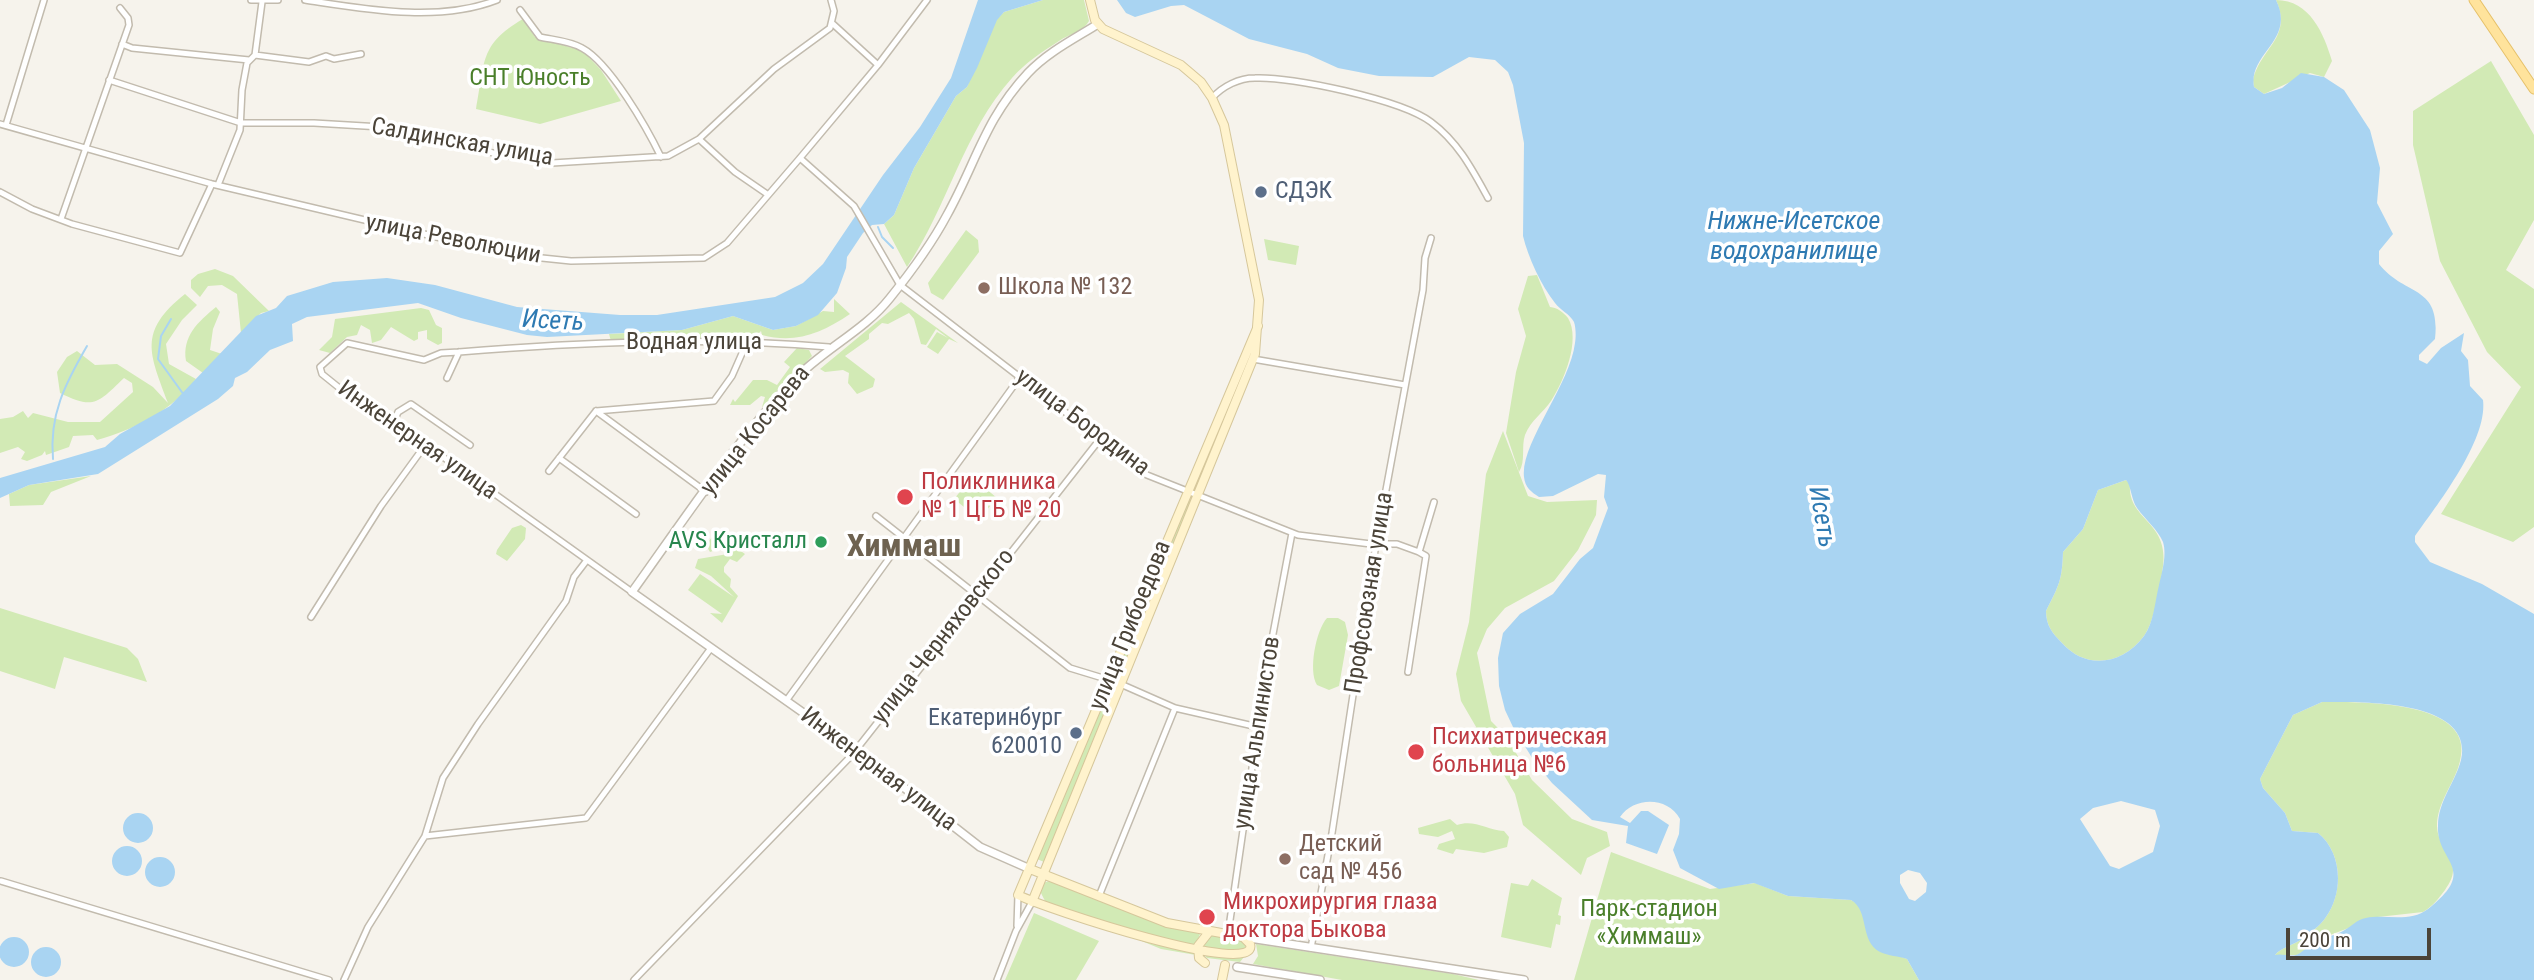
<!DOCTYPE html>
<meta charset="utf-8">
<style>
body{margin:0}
#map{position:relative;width:2534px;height:980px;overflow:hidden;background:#f6f3ec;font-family:"Roboto Condensed",sans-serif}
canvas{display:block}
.scale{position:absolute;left:2286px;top:928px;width:145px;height:32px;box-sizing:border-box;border:4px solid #4b4439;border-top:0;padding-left:9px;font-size:21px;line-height:24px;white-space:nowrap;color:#4b4439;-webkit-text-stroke:5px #fff;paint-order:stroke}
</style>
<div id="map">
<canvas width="2534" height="980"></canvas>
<div class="scale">200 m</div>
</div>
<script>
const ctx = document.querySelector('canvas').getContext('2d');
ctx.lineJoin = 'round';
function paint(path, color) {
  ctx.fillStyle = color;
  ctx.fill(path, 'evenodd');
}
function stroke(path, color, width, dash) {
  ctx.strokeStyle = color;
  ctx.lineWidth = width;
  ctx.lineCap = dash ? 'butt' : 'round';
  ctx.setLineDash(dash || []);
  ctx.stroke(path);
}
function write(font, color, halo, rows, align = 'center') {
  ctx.font = font + ' "Roboto Condensed",sans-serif';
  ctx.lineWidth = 7;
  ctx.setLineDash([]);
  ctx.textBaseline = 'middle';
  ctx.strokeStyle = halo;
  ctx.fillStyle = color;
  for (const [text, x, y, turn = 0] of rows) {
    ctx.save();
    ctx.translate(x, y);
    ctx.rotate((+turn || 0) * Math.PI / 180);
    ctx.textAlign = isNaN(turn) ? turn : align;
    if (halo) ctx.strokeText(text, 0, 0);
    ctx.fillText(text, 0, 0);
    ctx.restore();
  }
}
paint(new Path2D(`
 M1043,0H1084L1089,21C1083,32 1069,34 1059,41C1042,52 1025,63 1012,78C964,131 947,208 907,267L884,224L894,215L914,168L956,96L967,87L996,20L1004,12Z
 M2276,0C2310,0 2324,34 2332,61L2324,77L2310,73L2264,94L2254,87L2253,80C2261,47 2293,38 2276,0Z
 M523,19L535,37L583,51L601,70L621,101L540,124L476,109C485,63 479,44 523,19Z
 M2491,61L2534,135V220L2506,270L2534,289V527L2513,542L2441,514L2521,387L2487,352L2440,261L2413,145V111Z
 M966,230L978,240L979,252L943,300L931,293L928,283Z
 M1264,239L1299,246L1296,265L1268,260Z
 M215,269L233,276L269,311L261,313L241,333L237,294L222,285L208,286L200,297L191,288V280L198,274Z
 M1537,275L1550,307C1558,308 1563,312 1568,318C1581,340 1564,381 1551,401C1543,413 1531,420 1525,435C1521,447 1526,461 1519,472L1506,433L1516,372L1526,336L1518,309L1528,276Z
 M185,294L197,305L182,320L166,344L169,364L196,379C173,410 134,430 97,440L93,435L73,436L69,447L46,455L45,451L42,455L27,461L21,459L25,452L18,447L0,453V419L13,417L23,411L28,418L33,413L68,422H100L133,392L132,383L124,378C98,403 94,410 60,393L57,372L67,357L77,351L95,365L117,364L153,387L168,403C150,354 137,332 185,294Z
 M834,299L850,314C822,333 796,344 762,335L761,331L756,336L611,341L609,334L682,330L733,316L773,330L796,326L823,311L834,312Z
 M901,302L958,343L949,339L938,354L927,347L937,332L948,338L936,329L926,345L921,344L914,319L909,313L888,324L882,323L869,334V339L845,356L875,379L873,387L857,394L848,383L849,373L843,370L825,372L820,369Z
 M216,307L220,312L213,329L210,350L222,354L203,373L186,361C182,336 198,322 216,307Z
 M421,308L429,310L436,325L442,328V343L438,345L427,339V330L418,332V339L414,341L391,327L381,340L372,343L370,330L361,325L357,335L347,337L330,353L319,350L332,337L335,319Z
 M797,348L809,350L812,356L767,404L762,407L765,397L761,396L750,405H730L733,399L735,402L753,380H767L777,385L790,367L784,362Z
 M1503,431L1528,496L1547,502L1597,500L1596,515L1578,550L1554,581L1505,608L1487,629L1477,653L1491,721L1506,736L1532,780L1572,819L1607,832L1610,846L1587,858L1581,875L1523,825L1515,794L1461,701L1456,674L1469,622L1486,474Z
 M91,476L51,492L43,505L10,506L9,494L29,485Z
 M972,477L997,498L979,519L954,499Z
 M2126,480L2130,484C2127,522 2173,520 2162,574C2158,593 2155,620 2144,636C2122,665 2086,670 2062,643C2052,633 2046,625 2046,611C2059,585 2062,581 2063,552L2083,529L2098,490Z
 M1185,499L1192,502L1122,676L1115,674Z
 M521,525L526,528L525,539L507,561L496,554L497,550L512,528Z
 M715,533L745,554L737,562L730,559L724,567V572L731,579L730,587L738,596L722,623L710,613L722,614L688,590L700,574L734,597L711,576L695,568L698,559L728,554V546L719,541L718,549L710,552L706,545Z
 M0,608L127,648L138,659L147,682L64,657L55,689L0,671Z
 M1327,618H1338L1345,622L1348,635L1339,686L1329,690L1317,685C1308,671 1316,630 1327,618Z
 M1110,685L1117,688L1044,862L1037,859Z
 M2322,702C2357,702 2477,699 2460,761C2455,783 2437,802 2437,826C2438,853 2467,861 2445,890C2439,898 2432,907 2423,912L2378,917L2330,935L2297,955H2275C2280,948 2294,945 2302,939C2310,933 2321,925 2326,917C2344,892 2342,852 2318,833L2292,831L2285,813L2263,788L2260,779L2293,715Z
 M1450,819L1457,825C1474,819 1487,830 1504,831L1509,837L1507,847L1484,853L1456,849L1453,854L1437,849L1439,844L1455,839L1452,831L1438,837L1419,834L1418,828Z
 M1611,852L1710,889L1755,883L1788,896L1851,900L1858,904L1899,956L1907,959L1919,980H1574Z
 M1532,879L1562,898L1558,915L1561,916L1560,925L1556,924L1551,948L1501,937L1511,883L1528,886Z
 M1052,880L1165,925L1200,934L1194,950L1196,955L1161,949L1045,901L1040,891L1043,883Z
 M1034,913L1099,941L1076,980H1005Z
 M1210,935L1243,939L1248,952L1240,962L1207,958L1202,953V941Z
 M1256,944L1453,974L1479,980H1342L1253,964L1258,956Z`), '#d2eab5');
paint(new Path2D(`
 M978,0H1043L1004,12L997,20L977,68L967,87L956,96L914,168L894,215L884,224L872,225L863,233L847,257L846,268L837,293L818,315L796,326L773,330L733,316L682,330L547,337L527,335L461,318L418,303L307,317L292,324L293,341L270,350L247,372L235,378L233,386L218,399L98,474L29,485L0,498V478L105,447L120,434L170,406L256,316L276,308L287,296L333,282L387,278L435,285L517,307L620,315H657L775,297L803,283L823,264L883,175L920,127L951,78Z
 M1117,0H2276C2296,41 2248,53 2254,87L2264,94L2282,88L2301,73L2324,77L2344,90L2370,130L2380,168L2377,203L2393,234L2379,251V264C2405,297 2441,284 2435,339L2419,355V360L2427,364L2441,348L2464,333L2461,351L2468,360L2470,386L2483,400C2488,440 2437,505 2415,536V542L2430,562L2482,584L2534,614V980H1919L1907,959C1899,956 1888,956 1880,952C1859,941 1870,911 1851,900L1788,896L1754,883L1719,889L1680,868L1673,850L1679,834L1680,819C1667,796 1634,797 1620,817L1630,823L1641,811H1648L1669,825L1657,854L1626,843L1628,826L1592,820L1552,783L1534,761L1513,727L1505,710L1499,686L1498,658L1503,633L1520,614L1553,594L1580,559L1593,548L1608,508L1604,497L1606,475L1598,474L1553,496L1539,497C1531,492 1525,487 1524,477C1520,444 1570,385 1575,343C1576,337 1576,328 1574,322C1570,314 1560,310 1555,303C1541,285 1528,257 1523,236L1524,143L1513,85L1508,72L1495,60L1469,57L1433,77L1379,76L1338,68L1307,54L1249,39L1184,5L1171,6L1135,17L1126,13ZM2126,480C2131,485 2131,499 2137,508C2145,519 2158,530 2163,542C2167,555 2162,572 2159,585C2155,601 2154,622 2144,636C2122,665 2086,670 2062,643C2052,633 2046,625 2046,611C2059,585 2062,581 2063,552L2083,529L2098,490ZM2322,702C2357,702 2475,698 2461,760C2455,783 2438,801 2438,826C2436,862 2480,868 2428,909C2410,923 2386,914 2366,918C2357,919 2351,927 2343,931C2334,936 2323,937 2313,943C2308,946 2302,953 2296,955C2289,957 2282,953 2275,955C2280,948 2294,945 2302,939C2310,933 2321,925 2326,917C2344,892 2342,852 2318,833L2292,831L2285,813L2263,788L2260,779L2293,715ZM2121,801L2155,810L2160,826L2153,852L2119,869L2110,866L2080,819L2093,808ZM1908,870L1920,873L1927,883L1926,892L1915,901L1909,899L1900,883V875Z
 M123 828a15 15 0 1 1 30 0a15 15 0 1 1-30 0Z
 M112 861a15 15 0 1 1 30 0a15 15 0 1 1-30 0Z
 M145 872a15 15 0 1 1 30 0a15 15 0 1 1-30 0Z
 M-1 952a15 15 0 1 1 30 0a15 15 0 1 1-30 0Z
 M31 962a15 15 0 1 1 30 0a15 15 0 1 1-30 0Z`), '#a9d4f2');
stroke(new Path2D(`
 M878,227L882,237L893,248
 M171,319L161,336L158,359L184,395
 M53,459C49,415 65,384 87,346`), '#a9d4f2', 2);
const minor = new Path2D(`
 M251,0H278
 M305,0C365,9 438,23 497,0
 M520,10L540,37C554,40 570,41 582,48C610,63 647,128 661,157
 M833,24L878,65
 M122,44L132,48L249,60
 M255,55L309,62L326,56L334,59L361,54
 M109,80L241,123H314L398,128L493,153L552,163L668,156L699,139L774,69L830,28L834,11L831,0
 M1212,98C1223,86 1239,78 1255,78C1291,76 1402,100 1431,122C1458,142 1472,169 1488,198
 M0,124L212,184L513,255L571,261L704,258L727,243L800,158L878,65L927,0
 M6,125L44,0
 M699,139L735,172L767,194
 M800,158L854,206L900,285L1147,475L1298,535L1371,544H1397L1419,552
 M218,185L240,130L242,90L247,63L255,55L262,2
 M0,192L32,209L72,224L180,253L212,184
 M61,219L129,25L128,18L120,8
 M1253,359L1405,385
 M447,378L459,352
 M596,411L714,401L732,376L747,342
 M596,411L706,492
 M394,422L398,412L411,404L470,445
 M559,458L636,514
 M549,471L596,411
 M876,516L1070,668L1116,682L1175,708L1258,727
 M632,592L394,422L363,407L322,374L320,367L347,343L424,360L441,353L459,352C582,342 706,337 829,347
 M311,617L381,506L426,444
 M1408,672L1426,556L1419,552L1434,502
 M786,701L1020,377
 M425,836L586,818L711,648
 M1,881L329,980
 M1099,896L1175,708
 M1017,926L1018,895
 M1228,934L1266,671L1292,533
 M1311,948L1332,833L1376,544L1423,290L1425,258L1431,238
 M344,980L368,927L425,836L443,778L478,724L566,601L574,577L587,560
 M634,980L852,755L1100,439
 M997,980L1016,931L1032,902`);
const tertiary = new Path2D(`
 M1030,869L980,847L856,750L632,592C683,521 733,445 793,381C822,350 864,331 890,298C911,272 931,245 947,215C976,163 985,119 1028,73C1048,52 1074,39 1098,24
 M1243,937L1524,980
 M1237,967L1320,980`);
const secondary = new Path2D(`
 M1030,869L1167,923L1243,937L1250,944C1261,980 1044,908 1018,895L1258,326
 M1032,902L1255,354L1259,300L1224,125L1212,98L1201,82L1181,65L1103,29L1095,20L1090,0
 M1205,963L1199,958L1198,946L1209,932
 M1222,980L1225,965`);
const primary = new Path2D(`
 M2474,0L2534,89`);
stroke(minor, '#c2bbae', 8);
stroke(tertiary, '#c2bbae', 10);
stroke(secondary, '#d6c79b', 10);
stroke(primary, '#e6c16a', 11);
stroke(minor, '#fff', 5);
stroke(tertiary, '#fff', 7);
stroke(secondary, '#fff3cd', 8);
stroke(primary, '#ffe39c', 9);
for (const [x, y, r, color] of [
 [1261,192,7,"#5c6f8a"],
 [984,288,7,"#8d6e63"],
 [905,497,9,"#e0444e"],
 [821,542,7,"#2e9e5b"],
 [1076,733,7,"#5c6f8a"],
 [1416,752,9,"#e0444e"],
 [1285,859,7,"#8d6e63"],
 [1207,917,9,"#e0444e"]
]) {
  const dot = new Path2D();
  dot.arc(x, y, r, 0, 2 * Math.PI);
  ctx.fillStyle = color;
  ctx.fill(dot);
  stroke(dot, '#fff', 2.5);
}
write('24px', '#4a7f2a', '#fff', [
 ["СНТ Юность",530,79],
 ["Парк-стадион",1649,910],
 ["«Химмаш»",1649,938]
]);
write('24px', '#4b4439', '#fff', [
 ["Салдинская улица",462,143,10],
 ["улица Революции",453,240,11],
 ["Водная улица",694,343],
 ["улица Бородина",1082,423,37],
 ["улица Косарева",756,431,-51],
 ["Инженерная улица",417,441,35],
 ["Профсоюзная улица",1370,593,-81],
 ["улица Грибоедова",1131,626,-68],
 ["улица Черняховского",944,637,-52],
 ["улица Альпинистов",1258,733,-81],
 ["Инженерная улица",878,770,37]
]);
write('24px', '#4e5e75', '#fff', [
 ["СДЭК",1275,192],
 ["Екатеринбург",1062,719,"right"],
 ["620010",1062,747,"right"]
], 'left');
write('24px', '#785e54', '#fff', [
 ["Школа № 132",998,288],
 ["Детский",1299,845],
 ["сад № 456",1299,873]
], 'left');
write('24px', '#be3a42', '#fff', [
 ["Поликлиника",921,483],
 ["№ 1 ЦГБ № 20",921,511],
 ["Психиатрическая",1432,738],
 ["больница №6",1432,766],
 ["Микрохирургия глаза",1223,903],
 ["доктора Быкова",1223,931]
], 'left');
write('24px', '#27864d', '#fff', [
 ["AVS Кристалл",807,542]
], 'right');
write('italic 26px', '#2e7ab2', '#fff', [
 ["Нижне-Исетское",1794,222],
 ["водохранилище",1794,252],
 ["Исеть",553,322,3],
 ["Исеть",1821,517,80]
]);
write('bold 32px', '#6e6250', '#fff', [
 ["Химмаш",904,548]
]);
</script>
